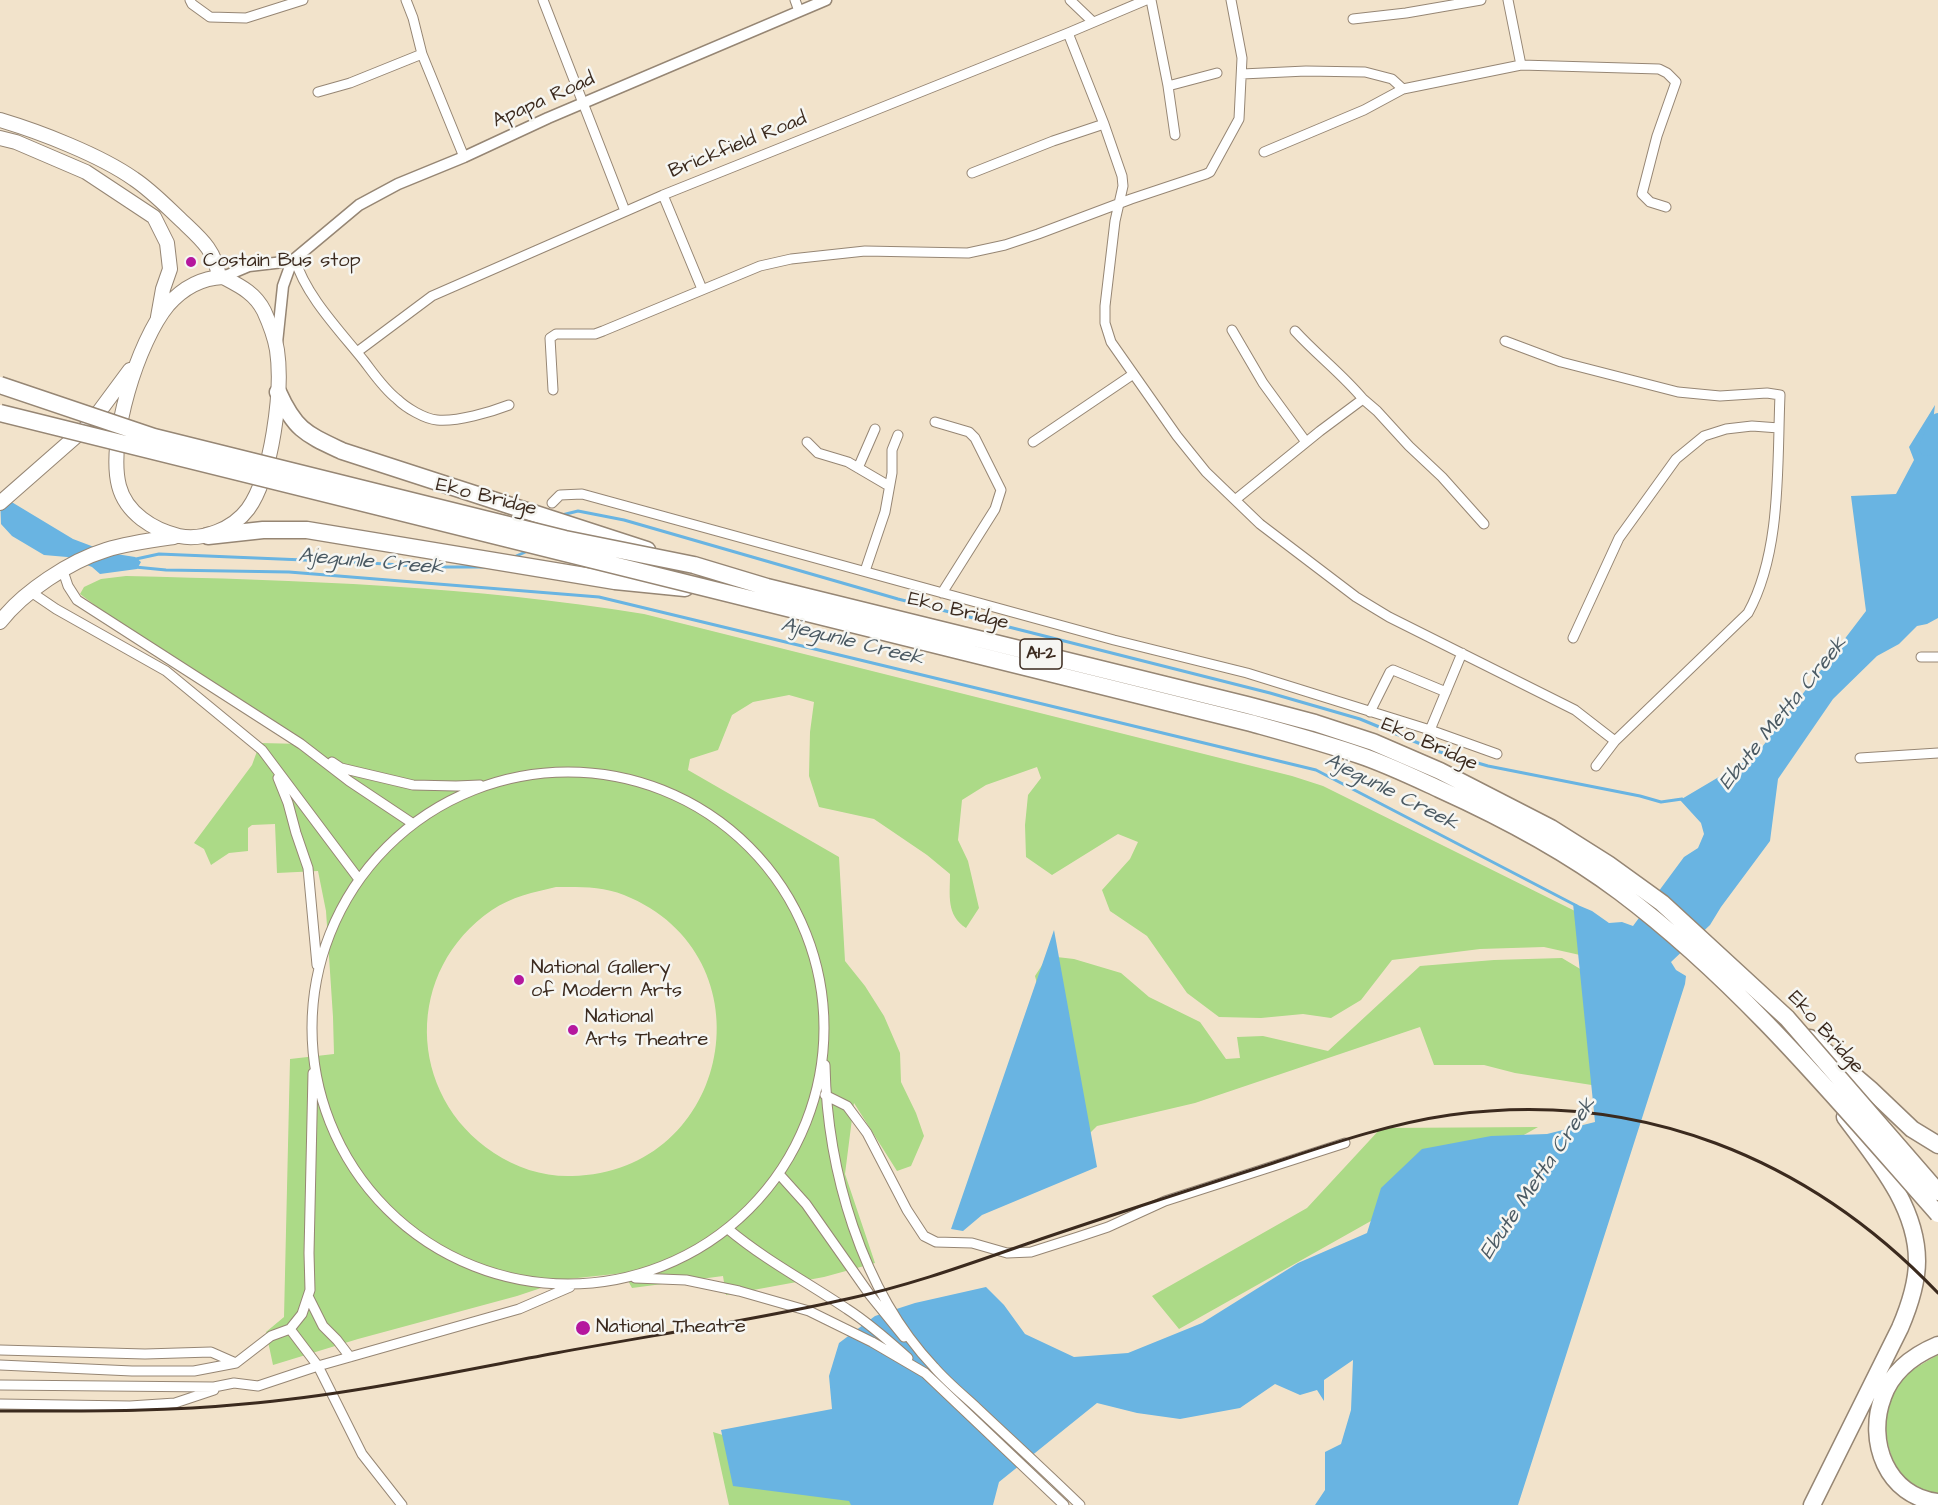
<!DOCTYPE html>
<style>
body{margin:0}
canvas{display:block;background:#f2e3cb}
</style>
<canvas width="1938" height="1505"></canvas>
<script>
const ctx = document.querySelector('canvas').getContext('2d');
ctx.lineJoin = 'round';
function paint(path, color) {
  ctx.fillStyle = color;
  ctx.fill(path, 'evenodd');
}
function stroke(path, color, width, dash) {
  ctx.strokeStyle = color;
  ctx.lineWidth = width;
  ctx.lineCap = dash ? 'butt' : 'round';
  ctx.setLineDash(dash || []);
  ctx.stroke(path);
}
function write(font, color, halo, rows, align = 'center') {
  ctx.font = font + ' "Architects Daughter",sans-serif';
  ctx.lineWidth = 5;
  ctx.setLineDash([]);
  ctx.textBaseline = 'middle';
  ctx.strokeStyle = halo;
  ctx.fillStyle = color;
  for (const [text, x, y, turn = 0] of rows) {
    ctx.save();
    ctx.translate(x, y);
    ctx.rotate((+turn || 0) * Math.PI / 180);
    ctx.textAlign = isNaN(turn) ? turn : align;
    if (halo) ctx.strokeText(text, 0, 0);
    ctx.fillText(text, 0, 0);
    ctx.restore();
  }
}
paint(new Path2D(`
 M126,576C299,580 473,586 644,614L1292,776L1323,786L1575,911L1589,957L1544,947L1480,949L1392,960L1361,1000L1331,1018L1303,1014L1261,1018L1219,1017L1187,993L1147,936L1110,911L1102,890L1130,859L1138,842L1118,834L1052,875L1026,857L1025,825L1028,795L1041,778L1037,767L986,785L962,800L958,840L968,861L979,908L966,928C946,915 950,895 950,874L927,855L874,819L819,807L809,776L810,732L814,702L789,695L753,702L732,715L718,750L690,759L688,770L839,857L845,961L865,986L884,1016L900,1053L901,1082L916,1113L924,1136L911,1166L897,1171L854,1103L845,1174L875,1263L824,1277L726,1295L723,1276L632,1288L624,1273L568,1279L517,1296L358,1339L273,1365L266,1332L284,1317L290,1059L334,1054L333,1017L326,911L318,871L277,873L275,824L252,825L248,828V851L229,853L211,865L204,849L194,843L252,765L260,743L303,744L117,622L80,594L84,587L101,579ZM556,887C579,887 602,886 624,895C774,955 732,1173 572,1176C545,1177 516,1168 494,1153C406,1095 404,970 492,910C511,897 534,892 556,887Z
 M1048,956L1074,959L1121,973L1149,997L1200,1022L1226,1059L1240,1058L1237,1037L1263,1036L1328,1051L1420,966L1494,960L1562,958L1582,970L1598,1086L1515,1073L1484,1065H1434L1420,1027L1195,1103L1097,1126L1079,1144L1035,976Z
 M1538,1127L1179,1329L1152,1296L1307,1208L1381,1128Z
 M1938,1355V1495C1931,1493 1922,1492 1916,1488C1888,1470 1878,1422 1892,1392C1900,1376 1923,1363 1938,1355Z
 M713,1432L950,1505H729Z`), '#acda87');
paint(new Path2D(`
 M1935,405L1933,422L1938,439V618L1927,624L1917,626L1899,644L1877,656L1833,699L1778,779L1770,841L1721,907L1710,925L1671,962L1676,970L1686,976L1685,984L1518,1505H1315L1325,1490V1452L1341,1444L1351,1410L1353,1360L1324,1380V1401L1317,1390L1300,1395L1275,1384L1240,1408L1180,1419L1137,1413L1097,1403L999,1482L993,1505H851L849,1501L733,1486L721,1430L832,1409L829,1376L839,1343L875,1316L915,1303L986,1287L1004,1305L1025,1334L1074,1357L1128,1353L1202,1323L1298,1263L1367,1233L1381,1188L1422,1149L1491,1136L1547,1134L1595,1122L1573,903L1592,911L1609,923L1622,922L1633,926L1684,857L1698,848L1704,834L1701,823L1680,800L1756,755L1866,611L1851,496L1896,494L1914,460L1909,447Z
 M0,495L73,539L110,553L135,557L141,562L137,569L100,574L92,567L67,557L44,555L12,536L1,524Z
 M1054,930L1097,1167L982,1215L963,1231L951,1229Z`), '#69b4e2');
stroke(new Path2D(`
 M562,515L578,511L624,520L898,599L1270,693L1360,719L1440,752L1488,766L1640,796L1661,802L1682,799
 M514,557L530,550
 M136,559L159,554L352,562L434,567H488
 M135,567L166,570L289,572L599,597L1316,770L1577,906`), '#69b4e2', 3);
stroke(new Path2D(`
 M1927,448L1938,421`), '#69b4e2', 16);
const minor = new Path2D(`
 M190,0L192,4L210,17L246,18L303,0
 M406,0L413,18L422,54L464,157
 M543,0L625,211
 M795,0L799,11
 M1070,0L1093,22
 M1151,0L1168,86L1175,135
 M1508,0L1521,65
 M1353,19L1406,13L1481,0
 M1068,33L1104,124L1122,176L1123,186L1115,221L1105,306V323L1111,342L1177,436L1206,472L1260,524L1356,597L1389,617L1575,710L1615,741
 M1242,74L1306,71L1365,72L1392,79L1403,89
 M1168,86L1217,73
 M318,92L350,83L422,54
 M1264,152L1364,110L1403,89L1521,65L1659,69L1667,73L1676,82L1657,136L1642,194L1650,202L1666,207
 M972,173L1053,141L1104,124
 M663,195L702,289
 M295,259C305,295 341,332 364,361C374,374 384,389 397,399C406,408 425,419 437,420C457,422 491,412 509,405
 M1232,330L1263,383L1306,442
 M1295,331C1317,355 1342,374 1363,399
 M1505,341L1561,362L1678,392L1720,396L1767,393L1780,395C1777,464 1782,551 1748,613L1615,741L1596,766
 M357,352L432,296L663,195L1068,33L1146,0
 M553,390L550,338L556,334H595L603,331L760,266L791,259L865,251L968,253L1005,245L1038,234L1131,199L1206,174L1210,172L1239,119L1242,58L1231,0
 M935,422L969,432L975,438L1001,490L995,509L942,593
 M807,442L818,453L848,462L889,486
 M1033,442L1132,375
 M858,468L875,429
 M1235,500L1320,431L1363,399L1377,411L1409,446L1442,477L1484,524
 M552,503L560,495L582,494L1114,640L1247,673L1430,730L1462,653
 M63,571L68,586L77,600L301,744L349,781L412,823
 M865,571L885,512L892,473V450L898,435
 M31,592L56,609L166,671L262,750L358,878
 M1573,638L1619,538L1676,459L1704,436L1726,429L1752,426L1779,428
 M1921,657H1938
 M1370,712L1390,672L1393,670L1446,692
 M1430,730L1497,754
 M1860,758L1938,753
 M332,762L341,768L413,785L456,786L480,785
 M312 1028a256 256 0 1 1 512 0a256 256 0 1 1-512 0Z
 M278,778L288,803L296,833L308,868L317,965
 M825,1065C827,1169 861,1290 934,1367C947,1382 963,1395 977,1408C1011,1440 1046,1472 1080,1505
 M825,1095L847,1106L867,1133L907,1210L924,1236L936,1242L972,1243L1007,1253L1031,1252L1078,1237L1108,1227L1165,1201L1345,1143
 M779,1174L806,1204L870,1295L904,1337
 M728,1229C765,1260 807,1282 847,1309C869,1323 889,1341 908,1358
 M635,1278L686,1280L739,1291L809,1311L872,1342L925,1373L1064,1505
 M309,1298L323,1326L337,1340L350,1357
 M290,1329L318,1366L362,1454L402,1505
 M0,1350L145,1354L211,1352L236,1363
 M0,1365L132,1371H194L236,1363L271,1336L290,1329L302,1314L310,1290L309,1253L313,1073
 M0,1385L214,1387L234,1383L258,1386L318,1366L519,1309L570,1287
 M0,1404L130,1406L175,1403L214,1390`);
const tertiary = new Path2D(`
 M223,277L249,266L292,261L359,205L398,184L464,157L548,118L826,0
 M277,343L283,286L292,261`);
const primary = new Path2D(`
 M0,120C40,132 100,155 134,179C152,191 167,207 182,221C201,239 215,250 219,277
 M0,138L16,142L86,172L154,217L167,243L170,269L163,289L158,317
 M223,277C240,286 255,293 264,311C269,322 275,338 277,350C283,390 272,476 248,509C233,529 203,541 179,536C153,530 126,513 119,486C107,440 138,341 168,305C182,289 201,278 223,277Z
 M0,503L90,424L130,370
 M0,622C23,592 70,561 106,550C128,543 152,540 174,537`);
const motorway = new Path2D(`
 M278,392C295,430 306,434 342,451L647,550
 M208,536L263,530H307L615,581L685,588
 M1810,1038L1870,1089L1912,1129L1938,1145
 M1938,1345C1914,1355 1892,1371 1883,1397C1866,1441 1887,1497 1938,1502
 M1812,1505L1900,1328C1909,1307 1917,1284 1917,1261C1917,1206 1876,1159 1845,1117`);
stroke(minor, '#968674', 11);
stroke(tertiary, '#968674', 13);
stroke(primary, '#968674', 16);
stroke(motorway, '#968674', 19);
stroke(minor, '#fff', 9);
stroke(tertiary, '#fff', 10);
stroke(primary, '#fff', 14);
stroke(motorway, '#fff', 16);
stroke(new Path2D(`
 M0,1411C82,1411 163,1412 244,1404C349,1395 453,1372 556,1353C653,1335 750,1321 847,1299C913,1285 977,1261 1041,1239C1115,1214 1189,1190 1264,1166C1325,1146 1387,1124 1450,1115C1638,1089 1808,1157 1938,1293`), '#3b2a1e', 3);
const motorwayBridge = new Path2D(`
 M0,385L154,437L565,539L694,565L767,587L1247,705L1315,723L1373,742L1440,771L1551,828L1608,864L1662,903L1787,1018L1938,1192
 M0,413L1251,723C1287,733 1324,743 1359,755C1386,764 1413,777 1439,789C1501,817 1564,850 1620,892C1741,983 1838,1101 1938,1214`);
stroke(motorwayBridge, '#968674', 19, []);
stroke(motorwayBridge, '#fff', 16);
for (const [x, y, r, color] of [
 [191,262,6,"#b5179e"],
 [519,980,6,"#b5179e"],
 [573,1030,6,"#b5179e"],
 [583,1328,8,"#b5179e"]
]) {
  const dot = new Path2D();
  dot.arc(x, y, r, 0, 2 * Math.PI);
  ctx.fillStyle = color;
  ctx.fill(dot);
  stroke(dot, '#f6f6f2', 2);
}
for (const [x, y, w] of [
 [1041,654,42]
]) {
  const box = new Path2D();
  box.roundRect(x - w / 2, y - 15, w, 30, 4.5);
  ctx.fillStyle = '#f6f6f2';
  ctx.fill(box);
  stroke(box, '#3b2a1e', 1.5);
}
write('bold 18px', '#3b2a1e', null, [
 ["A1-2",1041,654]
]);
write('20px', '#3b2a1e', '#f6f6f2', [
 ["Apapa Road",544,101,-24],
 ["Brickfield Road",738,146,-22],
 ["Eko Bridge",486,498,14],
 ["Eko Bridge",958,612,14],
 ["Eko Bridge",1429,745,24],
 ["Eko Bridge",1825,1033,48]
]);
write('20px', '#3b2a1e', '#f6f6f2', [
 ["Costain Bus stop",203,262],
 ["National Gallery",531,969],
 ["of Modern Arts",531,992],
 ["National",585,1018],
 ["Arts Theatre",585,1041],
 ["National Theatre",596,1328]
], 'left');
write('italic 21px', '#4b5a63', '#f6f6f2', [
 ["Ajegunle Creek",371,563,5],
 ["Ajegunle Creek",852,643,14],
 ["Ebute Metta Creek",1784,714,-51],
 ["Ajegunle Creek",1391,793,27],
 ["Ebute Metta Creek",1539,1179,-56]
]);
</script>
